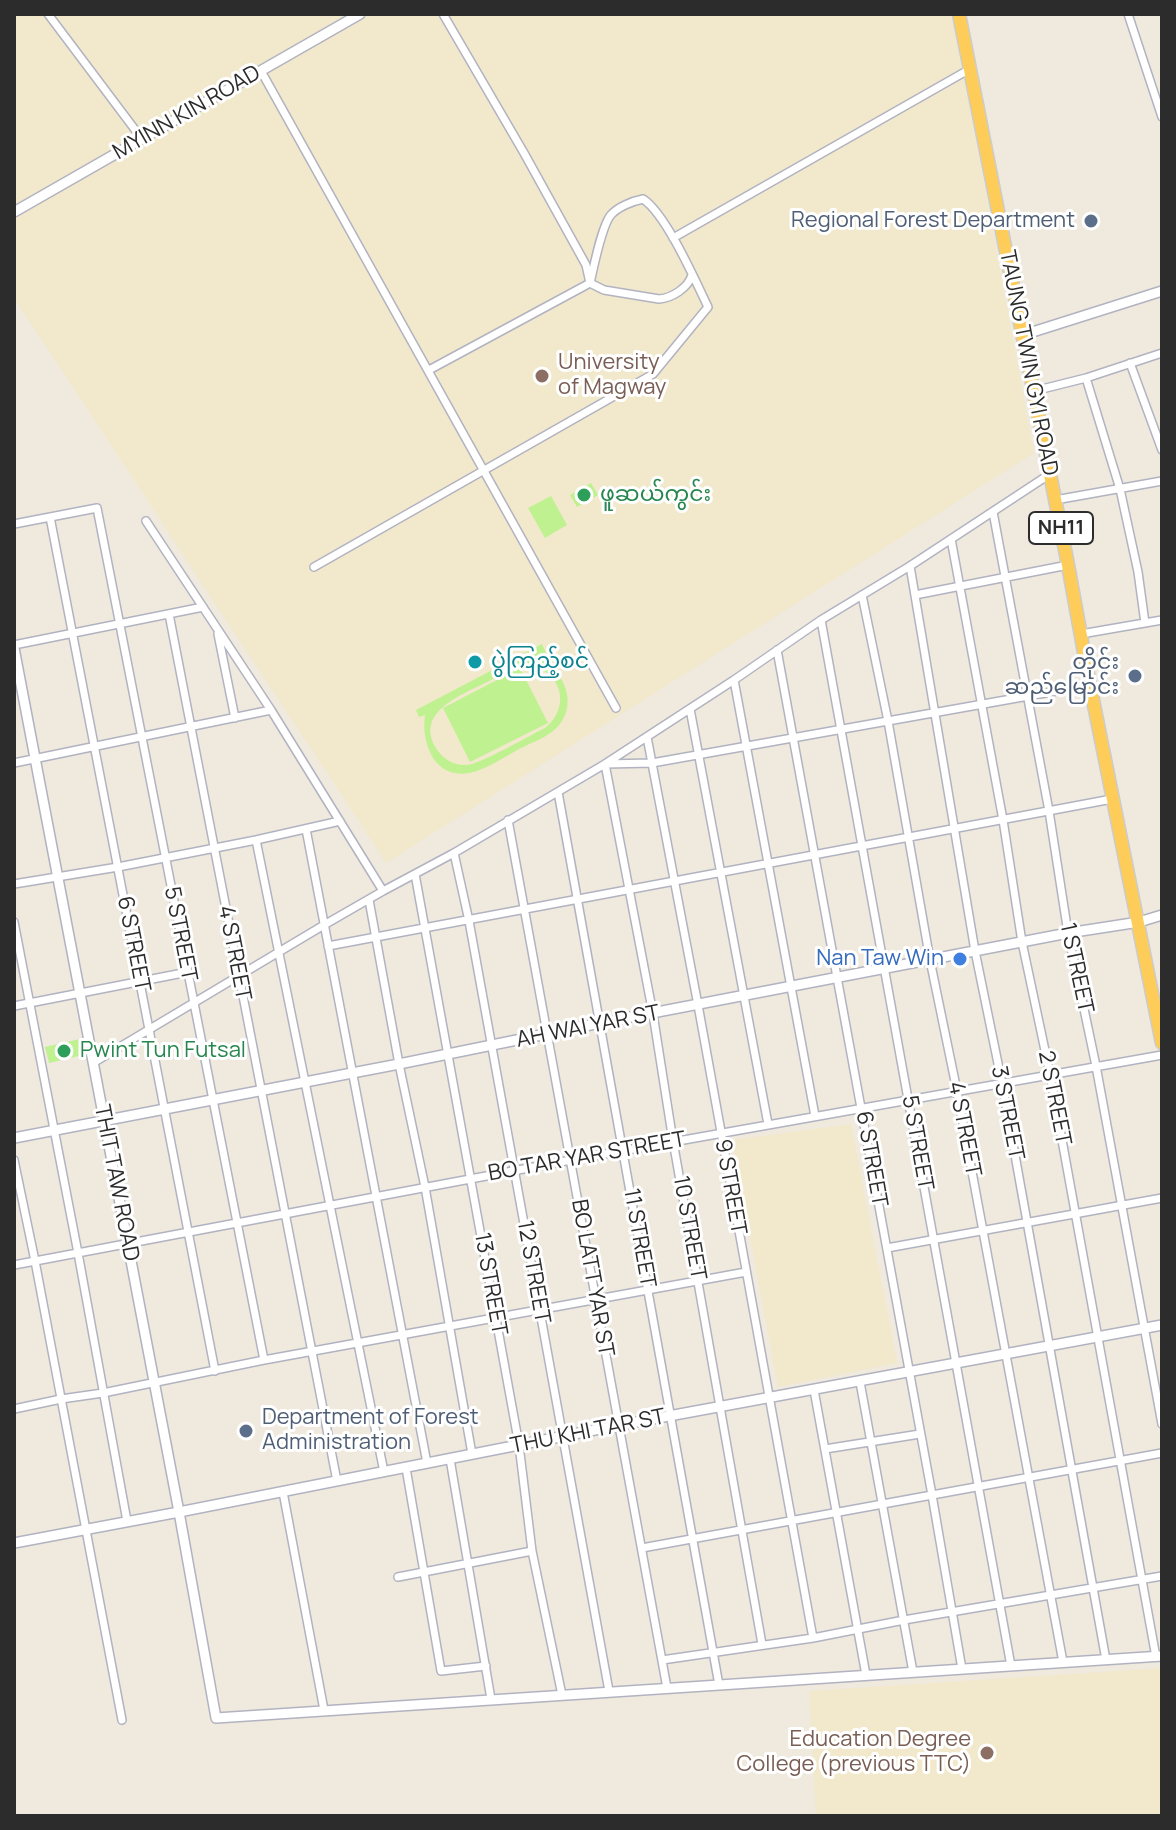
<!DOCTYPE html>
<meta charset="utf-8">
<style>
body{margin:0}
#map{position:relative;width:1176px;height:1830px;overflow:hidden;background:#efe9de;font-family:Manrope,sans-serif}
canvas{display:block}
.frame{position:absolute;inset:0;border:16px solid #2c2c2c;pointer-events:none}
</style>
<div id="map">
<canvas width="1176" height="1830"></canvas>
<div class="frame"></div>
</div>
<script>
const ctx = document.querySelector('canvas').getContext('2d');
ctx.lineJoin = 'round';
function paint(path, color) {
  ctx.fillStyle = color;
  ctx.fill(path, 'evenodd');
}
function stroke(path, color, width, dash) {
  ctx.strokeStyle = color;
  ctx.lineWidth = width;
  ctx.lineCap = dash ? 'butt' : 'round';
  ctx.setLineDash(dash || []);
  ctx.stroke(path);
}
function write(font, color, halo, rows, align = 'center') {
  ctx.font = font + ' Manrope,"Noto Sans Myanmar",sans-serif';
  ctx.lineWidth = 6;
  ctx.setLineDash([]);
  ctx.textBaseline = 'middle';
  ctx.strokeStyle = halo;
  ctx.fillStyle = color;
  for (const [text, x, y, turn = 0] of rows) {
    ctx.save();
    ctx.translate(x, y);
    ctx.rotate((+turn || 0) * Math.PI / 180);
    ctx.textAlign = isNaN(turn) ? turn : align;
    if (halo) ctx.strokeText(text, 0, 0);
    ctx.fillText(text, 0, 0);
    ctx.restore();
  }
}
paint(new Path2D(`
 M14,14H953L1034,453L386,863L14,298Z
 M851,1124L897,1363L778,1387L732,1140Z
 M1162,1668V1816H816L809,1691Z`), '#f2e9cc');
paint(new Path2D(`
 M591,483L598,495L577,507L570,495Z
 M551,496L567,525L545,538L528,508Z
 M542,644L546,653L538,658C562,669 578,700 560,724C551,736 533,742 519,749C504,757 486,770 469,773C434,779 421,743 425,715L419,717L416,710ZM522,665C559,665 574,705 545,728C529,736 480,764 467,765C454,766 443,759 436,748C415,713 459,696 483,684C496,678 508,670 522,665Z
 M520,668L548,723L470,762L443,708Z
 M80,1039L83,1055L49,1063L45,1047Z`), '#bff191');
const minor = new Path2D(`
 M48,14L142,139
 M1128,14L1162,117
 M261,71L616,708
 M673,238L970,69
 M1130,363L1162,450
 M429,370L590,283L586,265L524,153L443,14
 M1086,378L1120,489L1138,572L1145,623
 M1034,391L1086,378L1162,353
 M1055,500L1162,481
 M993,512L1049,811L1068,933L1096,1066L1162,1424
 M50,517L215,1371
 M146,521L271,710L383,891
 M14,524L97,508L264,1360
 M951,539L1003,820L1022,942L1050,1074L1156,1657
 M910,566L975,951L1002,1083L1106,1660
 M314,567L653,374L708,307C695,280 666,214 643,199C633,201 617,207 610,216C601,229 594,266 590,283L604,290L659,299C672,298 688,288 692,275
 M862,595L888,721L930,960L957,1091L1063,1662
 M915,595L1068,565
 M169,614L337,1481
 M821,620L1011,1666
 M218,634L235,718
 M1081,634L1162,620
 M14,645L203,607
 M777,650L932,1495L962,1669
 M734,680L815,1116
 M690,709L768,1124
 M647,737L698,1005L813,1638
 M14,763L271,710
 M558,792L719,1685
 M508,820L667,1688
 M306,829L427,1463
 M256,840L384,1472
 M454,853L469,921L609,1691
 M415,874L519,1445L532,1551L562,1695
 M14,884L118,867L256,840L340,821
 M369,900L399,1064L425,1187L472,1454
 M14,922L78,1253L127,1521
 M328,946L1112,799
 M14,1006L188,972
 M93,1063L324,925L383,891L454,853L605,764L652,763L1090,685
 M14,1160L35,1261L122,1720
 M887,1248L1162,1198
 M14,1265L571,1160L1162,1055
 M860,1382L913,1672
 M814,1390L866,1675
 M14,1409L61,1399L103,1393L264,1360L746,1272
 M825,1449L920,1434
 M450,1459L491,1699
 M406,1468L441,1671L486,1666
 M283,1492L324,1710
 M642,1548L1162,1453
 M398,1577L532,1551
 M762,1644L673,1141L653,1014L605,764L734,680L821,620L910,566L1050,474
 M662,1660L813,1638L904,1620L1162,1576`);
const tertiary = new Path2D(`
 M14,212L360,14
 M1023,335L1162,291
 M14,648L179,1512L216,1718L1162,1656
 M14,1138L399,1064L600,1023L1068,933L1139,922L1162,915
 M14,1543L179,1512L620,1425L1162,1325`);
const trunk = new Path2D(`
 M959,14L1068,565L1090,685L1162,1043`);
stroke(minor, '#b2b3c1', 10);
stroke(tertiary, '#b2b3c1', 12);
stroke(trunk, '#ccc', 15);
stroke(minor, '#fff', 7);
stroke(tertiary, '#fff', 9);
stroke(trunk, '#fecc58', 12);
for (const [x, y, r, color] of [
 [1091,221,8,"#5c6f8a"],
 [542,376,8,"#8d6e63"],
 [584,495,8,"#2e9e5b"],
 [475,662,8,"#0f9aa8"],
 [1135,676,8,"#5c6f8a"],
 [960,959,8,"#3f7fe0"],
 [64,1051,8,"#2e9e5b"],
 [246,1431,8,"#5c6f8a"],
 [987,1753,8,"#8d6e63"]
]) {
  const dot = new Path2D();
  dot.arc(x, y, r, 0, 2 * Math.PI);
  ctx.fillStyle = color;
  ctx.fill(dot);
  stroke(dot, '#fff', 3);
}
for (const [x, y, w] of [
 [1061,528,64]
]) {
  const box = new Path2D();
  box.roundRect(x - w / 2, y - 16, w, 32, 6);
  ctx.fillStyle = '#fff';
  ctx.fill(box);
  stroke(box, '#2c2c2c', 2);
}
write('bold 20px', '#2c2c2c', null, [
 ["NH11",1061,528]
]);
write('22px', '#2c2c2c', '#fff', [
 ["MYINN KIN ROAD",187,113,-30],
 ["TAUNG TWIN GYI ROAD",1028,363,79],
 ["5 STREET",180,934,79],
 ["6 STREET",133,944,79],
 ["4 STREET",234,953,79],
 ["1 STREET",1076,968,78],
 ["AH WAI YAR ST",588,1027,-11],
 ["2 STREET",1054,1098,79],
 ["3 STREET",1007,1113,79],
 ["4 STREET",964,1129,79],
 ["5 STREET",917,1143,80],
 ["BO TAR YAR STREET",587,1157,-10],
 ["6 STREET",871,1159,80],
 ["THIT TAW ROAD",116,1183,79],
 ["9 STREET",730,1187,80],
 ["10 STREET",689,1228,80],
 ["11 STREET",639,1238,80],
 ["12 STREET",533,1272,80],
 ["BO LATT YAR ST",592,1278,80],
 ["13 STREET",490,1284,80],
 ["THU KHI TAR ST",588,1432,-11]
]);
write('22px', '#4e5e75', '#fff', [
 ["Regional Forest Department",1075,221],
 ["တိုင်း",1119,663],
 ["ဆည်မြောင်း",1119,688],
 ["Department of Forest",262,1418,"left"],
 ["Administration",262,1443,"left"]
], 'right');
write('22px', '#785e54', '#fff', [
 ["University",558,363],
 ["of Magway",558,388],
 ["Education Degree",971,1740,"right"],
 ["College (previous TTC)",971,1765,"right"]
], 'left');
write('22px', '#27864d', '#fff', [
 ["ဖူဆယ်ကွင်း",600,495],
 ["Pwint Tun Futsal",80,1051]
], 'left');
write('22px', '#0d838f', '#fff', [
 ["ပွဲကြည့်စင်",491,662]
], 'left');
write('22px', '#366cbe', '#fff', [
 ["Nan Taw Win",944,959]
], 'right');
</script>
